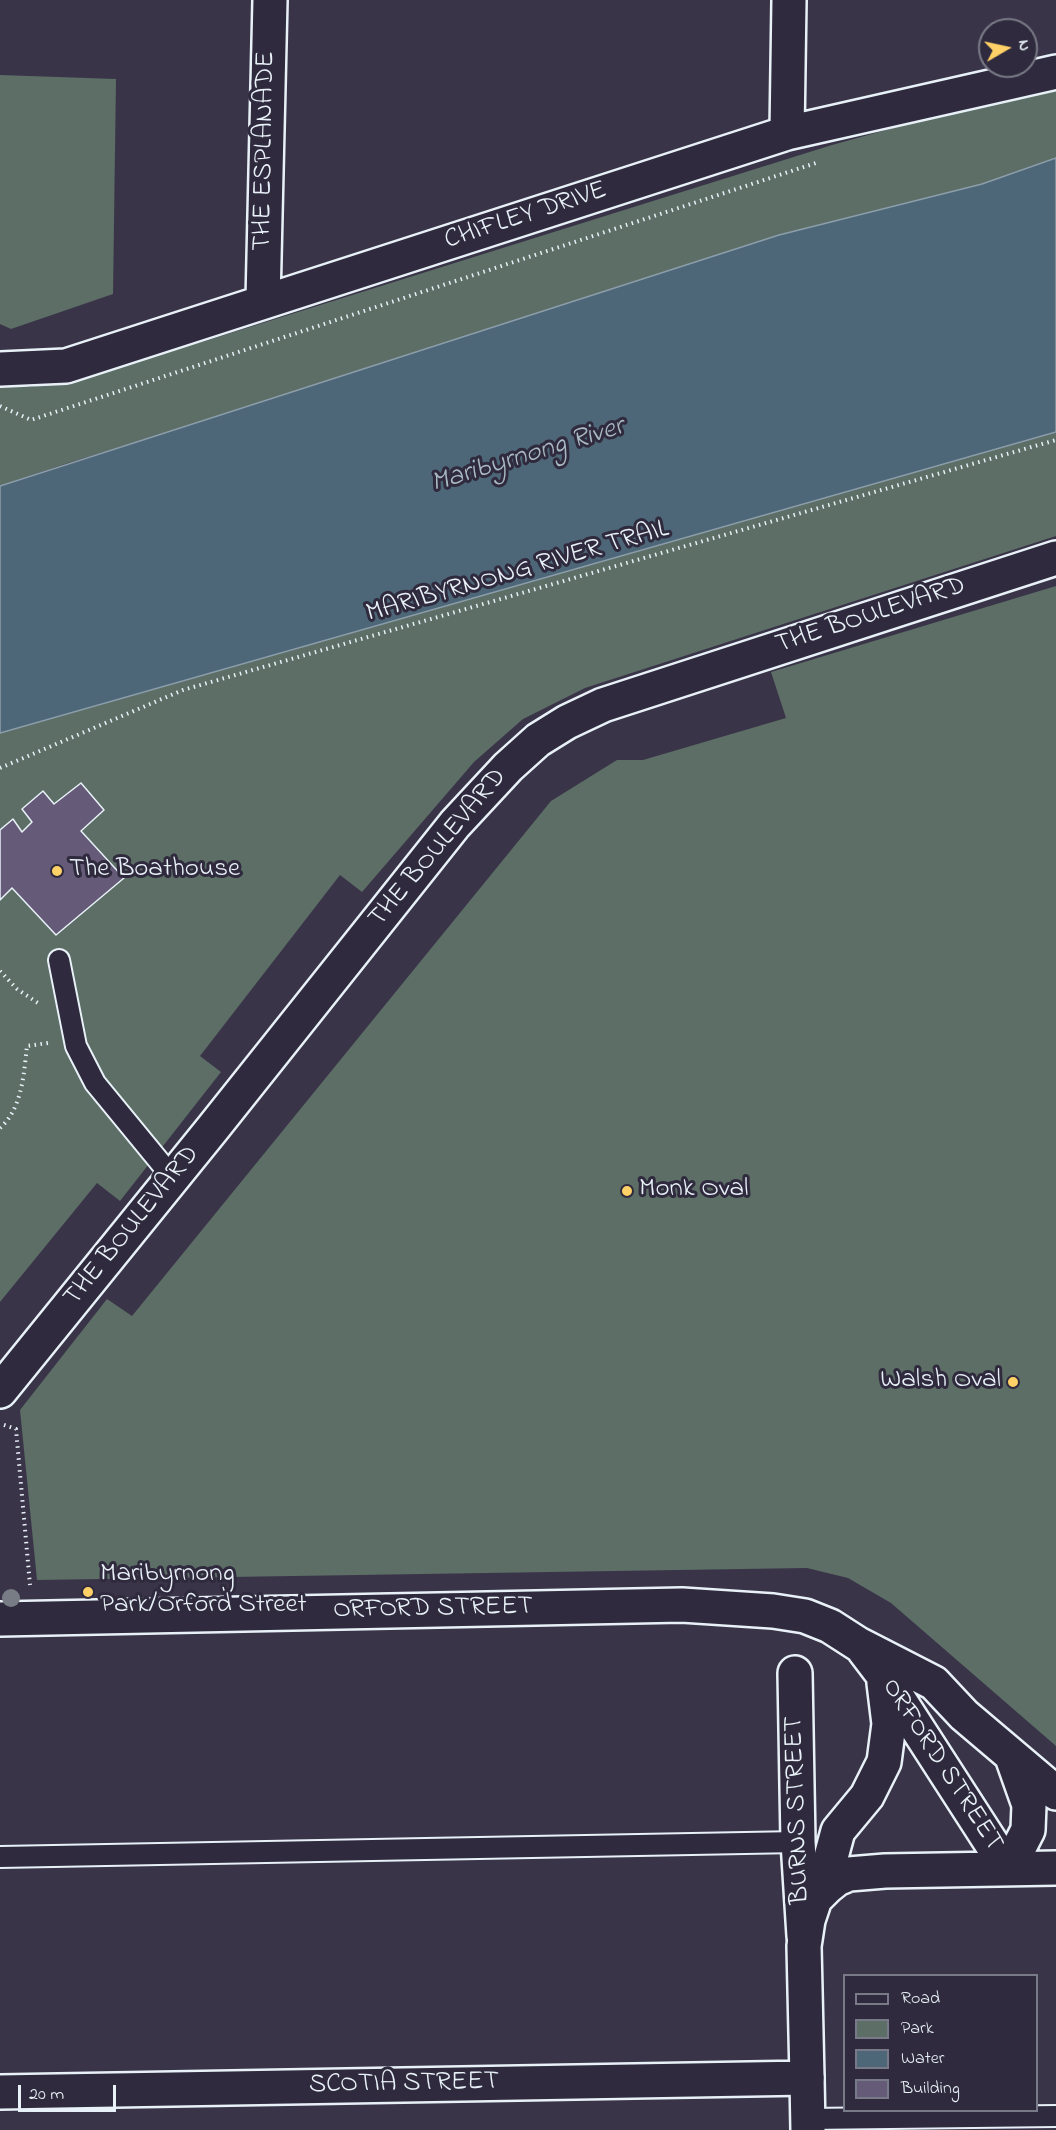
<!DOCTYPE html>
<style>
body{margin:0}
#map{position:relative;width:1056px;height:2130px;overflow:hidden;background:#3a3449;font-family:"Indie Flower",sans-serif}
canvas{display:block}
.legend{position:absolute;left:843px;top:1974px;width:195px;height:138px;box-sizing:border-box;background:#2f2a3d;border:2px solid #797a88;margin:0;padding:8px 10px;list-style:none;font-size:18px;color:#e8f1f8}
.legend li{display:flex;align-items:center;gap:12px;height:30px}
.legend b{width:30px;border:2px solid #797a88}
.north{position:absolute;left:978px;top:18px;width:60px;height:60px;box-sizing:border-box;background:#2f2a3d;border:2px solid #797a88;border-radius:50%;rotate:81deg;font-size:16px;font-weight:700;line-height:24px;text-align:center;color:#e8f1f8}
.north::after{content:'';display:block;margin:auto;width:21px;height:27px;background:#ffd166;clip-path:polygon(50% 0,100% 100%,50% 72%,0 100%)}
.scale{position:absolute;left:18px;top:2085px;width:98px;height:27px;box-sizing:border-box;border:3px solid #e8f1f8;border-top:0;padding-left:8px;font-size:18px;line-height:21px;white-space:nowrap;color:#e8f1f8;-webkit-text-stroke:4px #2f2a3d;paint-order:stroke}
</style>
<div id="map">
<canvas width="1056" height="2130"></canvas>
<ul class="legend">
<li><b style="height:8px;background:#2f2a3d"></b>Road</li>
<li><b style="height:16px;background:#5c6e65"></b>Park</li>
<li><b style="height:16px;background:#4e6778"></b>Water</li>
<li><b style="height:16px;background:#655a77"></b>Building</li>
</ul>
<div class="north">N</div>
<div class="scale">20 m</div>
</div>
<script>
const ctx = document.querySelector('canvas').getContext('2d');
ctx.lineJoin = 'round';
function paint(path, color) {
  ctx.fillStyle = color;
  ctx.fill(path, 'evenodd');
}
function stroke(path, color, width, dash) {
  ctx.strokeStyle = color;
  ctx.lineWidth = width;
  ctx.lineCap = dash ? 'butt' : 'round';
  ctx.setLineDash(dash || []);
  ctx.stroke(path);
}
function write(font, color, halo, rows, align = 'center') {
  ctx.font = font + ' "Indie Flower",sans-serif';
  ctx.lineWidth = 6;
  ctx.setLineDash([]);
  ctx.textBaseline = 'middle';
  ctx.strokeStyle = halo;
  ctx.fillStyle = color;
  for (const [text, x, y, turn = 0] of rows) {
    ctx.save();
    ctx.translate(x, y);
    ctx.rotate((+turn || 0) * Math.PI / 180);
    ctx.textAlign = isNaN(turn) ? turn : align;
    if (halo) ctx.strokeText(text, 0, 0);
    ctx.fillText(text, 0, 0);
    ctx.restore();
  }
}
paint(new Path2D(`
 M0,75L116,79L113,294L11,329L0,324Z
 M1056,83V158L982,184L68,463L0,486V384L31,387L202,342L832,145Z
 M1056,432V536L585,688L523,719L474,762L362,892L340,875L200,1056L221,1072L120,1201L97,1183L0,1302V733Z
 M1056,586V1746L891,1603L848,1578L807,1568L37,1580L20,1410L107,1299L132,1316L551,801L617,760H643L786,718L771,672Z`), '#5c6e65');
const water = new Path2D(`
 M1056,158V432L0,733V486L779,235L982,184Z`);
paint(water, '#4e6778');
stroke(water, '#8c9eab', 1.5);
const building = new Path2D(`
 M81,783L104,810L81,831L124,878L56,935L12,888L0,900V830L13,819L22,832L32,822L22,809L43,791L54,804Z`);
paint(building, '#655a77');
stroke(building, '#e8f1f8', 1.5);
const lane = new Path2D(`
 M59,960L76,1046L95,1083L173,1178
 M0,1857L798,1842
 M808,2119L1056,2116`);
const street = new Path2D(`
 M787,133L789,0
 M263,301L270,0
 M0,369L66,366L787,133L1056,72
 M0,1391L213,1128L455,824L508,767L538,740L567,722L603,705L1056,558
 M795,1673L798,1842L804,1936
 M807,2078L808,2130`);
const secondary = new Path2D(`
 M0,1619L682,1605L773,1611L805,1616L830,1626L858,1644L934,1683L964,1715L1056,1793
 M864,1650L883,1675L1008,1869
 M1008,1869L1028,1830L1029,1805L1012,1757
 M827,1887L831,1857L838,1831L867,1796L884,1762L889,1724L884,1683
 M0,2092L807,2078L804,1946L808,1920L815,1899L827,1887L837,1879L849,1874L885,1871L1056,1868`);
stroke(lane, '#e8f1f8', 24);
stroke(street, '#e8f1f8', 38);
stroke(secondary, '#e8f1f8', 38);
stroke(new Path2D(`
 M0,406L31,420L819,162
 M0,768L183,690L1056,440
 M0,971L17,989L41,1005
 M0,1128C22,1109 24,1073 27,1046L48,1043
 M4,1425L16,1429L30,1585`), '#e8f1f8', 4, [1.5, 4.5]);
stroke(lane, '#2f2a3d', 20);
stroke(street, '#2f2a3d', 33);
stroke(secondary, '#2f2a3d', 33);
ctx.fillStyle = '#777c85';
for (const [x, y] of [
 [11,1598]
]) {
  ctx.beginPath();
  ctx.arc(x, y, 9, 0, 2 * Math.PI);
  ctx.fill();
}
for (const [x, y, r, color] of [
 [57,871,6,"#ffd166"],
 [627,1191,6,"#ffd166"],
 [1013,1382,6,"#ffd166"],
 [88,1592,6,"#ffd166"]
]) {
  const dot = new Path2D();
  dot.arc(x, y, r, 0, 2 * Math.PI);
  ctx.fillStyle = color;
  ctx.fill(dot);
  stroke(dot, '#2f2a3d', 2);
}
write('27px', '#e8f1f8', '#2f2a3d', [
 ["THE ESPLANADE",266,151,-89],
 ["CHIFLEY DRIVE",526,217,-18],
 ["MARIBYRNONG RIVER TRAIL",518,573,-16],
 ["THE BOULEVARD",871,617,-18],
 ["THE BOULEVARD",439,849,-50],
 ["THE BOULEVARD",133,1227,-51],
 ["ORFORD STREET",433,1610,-1],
 ["ORFORD STREET",941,1766,57],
 ["BURNS STREET",799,1810,-92],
 ["SCOTIA STREET",404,2085,-1]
]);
write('27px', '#e8f1f8', '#2f2a3d', [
 ["The Boathouse",69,871],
 ["Monk Oval",639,1191],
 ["Walsh Oval",1001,1382,"right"],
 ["Maribyrnong",100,1576],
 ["Park/Orford Street",100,1607]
], 'left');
write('italic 28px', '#aabac5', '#2f2a3d', [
 ["Maribyrnong River",528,457,-17]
]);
</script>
